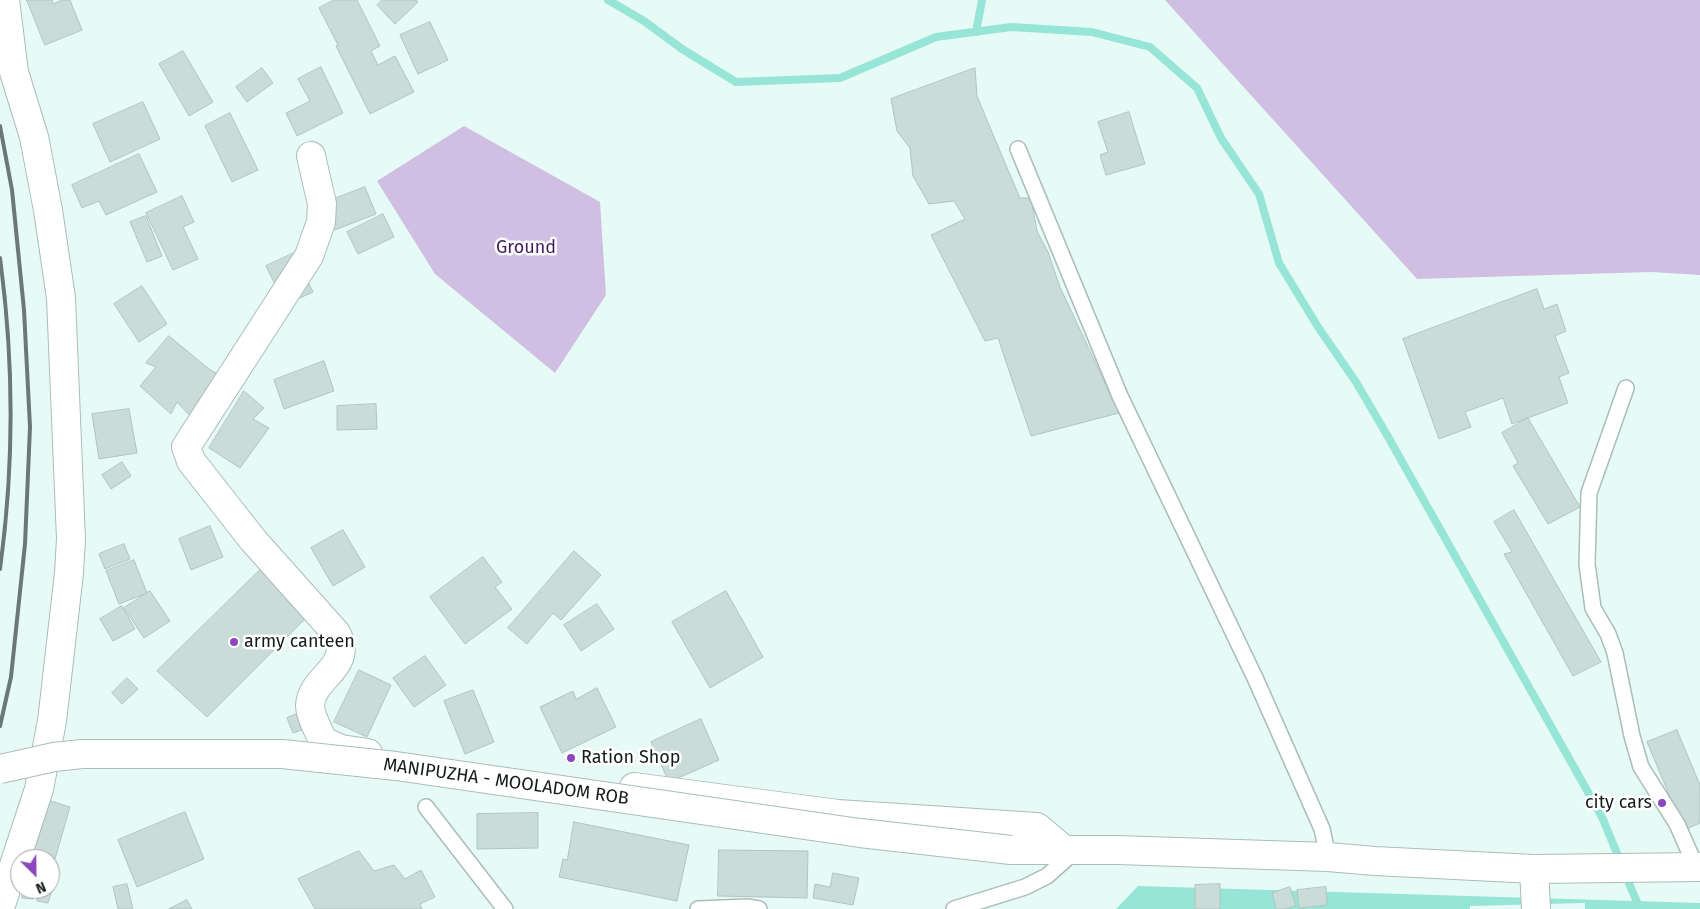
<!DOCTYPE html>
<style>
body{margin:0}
#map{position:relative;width:1700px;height:909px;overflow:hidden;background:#e7fbf6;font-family:"Fira Sans",sans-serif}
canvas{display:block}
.north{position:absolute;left:10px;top:849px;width:50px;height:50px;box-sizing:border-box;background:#fff;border:1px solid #a1a4a3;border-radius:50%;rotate:157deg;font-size:14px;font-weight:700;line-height:20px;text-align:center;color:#141b1a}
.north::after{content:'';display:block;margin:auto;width:18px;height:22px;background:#8b48bd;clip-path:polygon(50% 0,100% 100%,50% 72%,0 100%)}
</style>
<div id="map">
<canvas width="1700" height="909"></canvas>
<div class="north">N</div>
</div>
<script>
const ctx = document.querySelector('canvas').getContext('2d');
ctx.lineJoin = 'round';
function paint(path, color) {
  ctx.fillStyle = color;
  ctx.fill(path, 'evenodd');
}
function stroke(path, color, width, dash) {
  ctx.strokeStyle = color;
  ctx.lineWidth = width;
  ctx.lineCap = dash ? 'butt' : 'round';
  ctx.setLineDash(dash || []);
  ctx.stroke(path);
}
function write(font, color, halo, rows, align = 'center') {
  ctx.font = font + ' "Fira Sans",sans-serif';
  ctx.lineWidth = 5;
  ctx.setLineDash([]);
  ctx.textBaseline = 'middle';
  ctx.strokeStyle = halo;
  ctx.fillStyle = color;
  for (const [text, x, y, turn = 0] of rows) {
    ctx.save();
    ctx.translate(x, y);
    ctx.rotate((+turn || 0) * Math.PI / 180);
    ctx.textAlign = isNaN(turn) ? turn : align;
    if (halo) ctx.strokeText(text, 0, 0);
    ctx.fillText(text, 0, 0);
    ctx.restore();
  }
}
paint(new Path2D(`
 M1165,0H1700V275L1651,272L1417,279Z
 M464,126L600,202L606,295L555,373L435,274L377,181Z`), '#d0bee3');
paint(new Path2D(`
 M1138,886L1700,903V909H1116Z`), '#96e5d6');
paint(new Path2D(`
 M1585,903V909H1470V906Z`), '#e7fbf6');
stroke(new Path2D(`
 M608,0L644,21L682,49L736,82L840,78L936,37L1011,27L1092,32L1150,47L1197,88L1221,138L1259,194L1279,263L1318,327L1356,382L1387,435L1602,817L1621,863
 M976,32L982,0
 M1625,874L1640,909`), '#96e5d6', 8);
const building = new Path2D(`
 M27,0H52L53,4L62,0H70L82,30L45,45Z
 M334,0H357L380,46L371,51L378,65L395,56L414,92L370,114L336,46L338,45L319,8Z
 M382,0H416L418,2L395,24L377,5Z
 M430,22L448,60L418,74L400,35Z
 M183,51L213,102L189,116L159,64Z
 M321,67L343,113L297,136L286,113L310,101L298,79Z
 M262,68L273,83L247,102L236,87Z
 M975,68L977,96L997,144L1020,198H1031L1037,231L1048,252L1060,287L1119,413L1031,436L998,338L985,341L931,235L965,219L954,201L929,204L913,176L910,148L897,131L891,99Z
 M143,102L160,139L110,162L93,124Z
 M1129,112L1145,164L1106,175L1100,155L1108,152L1098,122Z
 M230,113L258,170L232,182L205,126Z
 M139,154L157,192L106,215L99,201L82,208L72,185Z
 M365,187L376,214L335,230L324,203Z
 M182,196L194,222L183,227L198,259L173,270L146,213Z
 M383,214L394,237L358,254L347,232Z
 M146,216L162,256L147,262L130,222Z
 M294,253L313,292L285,305L266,266Z
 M142,286L167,324L139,342L114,304Z
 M1537,289L1544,309L1557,304L1566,331L1555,336L1569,373L1559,377L1568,403L1512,424L1503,398L1465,412L1471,427L1439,439L1403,339Z
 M169,336L209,369L223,377L195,421L177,402L171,414L140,386L156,367L146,363Z
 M324,361L334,391L284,409L274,380Z
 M244,391L264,408L253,419L269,428L240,468L209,448Z
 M376,404L377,429L337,430V406Z
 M129,409L137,453L99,459L92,414Z
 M1528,418L1580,507L1548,524L1513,466L1518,463L1502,433Z
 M122,462L131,476L111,489L102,475Z
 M1514,510L1601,662L1573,676L1504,554L1512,552L1494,522Z
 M210,526L223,557L191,570L179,539Z
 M343,530L365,567L333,586L311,548Z
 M124,544L130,559L105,569L99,554Z
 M574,551L601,575L561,620L553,613L527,644L508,628Z
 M483,557L502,582L495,587L512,609L465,644L430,597Z
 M134,560L147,593L119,604L106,571Z
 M263,567L310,614L207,717L157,671Z
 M150,591L170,621L144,638L124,608Z
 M726,591L763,657L710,688L672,622Z
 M597,604L614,629L581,651L564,625Z
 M122,606L135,629L113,641L100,619Z
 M425,656L446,685L414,707L393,678Z
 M359,670L391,685L367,737L334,722Z
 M127,678L138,689L122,704L112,693Z
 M597,688L616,727L562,753L540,707L573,691L576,699Z
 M473,690L494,742L465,754L444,701Z
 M304,711L310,727L293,733L287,718Z
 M701,719L719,760L669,782L651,742Z
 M1677,730L1700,785V823L1684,830L1647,742Z
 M41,798L70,807L55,859L26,851Z
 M185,812L204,859L137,887L118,840Z
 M538,813V848L477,849V814Z
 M574,822L689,845L677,901L559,877L563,859L567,860Z
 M719,850L808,851L807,898L718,896Z
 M359,851L374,871L394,865L405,879L421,870L435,897L420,904L422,909H315L298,879Z
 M833,873L859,878L853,905L813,898L815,884L830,887Z
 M127,884L133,909H118L113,887Z
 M1220,884V909H1195V885Z
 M50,886H53L48,903L37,901L39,891L37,889H50Z
 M1290,887L1296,906L1285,909H1276L1272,893Z
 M1326,887L1327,905L1299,908L1297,890Z
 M26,889H37L33,899L22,898Z
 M187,900L192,909H169Z`);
paint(building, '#c9dcd8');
stroke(building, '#b1c4c0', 1);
const service = new Path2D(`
 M1018,149L1120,396L1256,680L1322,829L1328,857
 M1626,388L1589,493L1587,564L1593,608L1608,634L1615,653L1632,736L1641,767L1677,824L1696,867
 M426,807L505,909
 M698,909L747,907L759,909
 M954,909L1025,887L1047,876L1075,851`);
const minor = new Path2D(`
 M311,156L322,204L321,222L309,256L186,447L191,461L253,540L336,633C355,667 312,676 310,705C310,716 319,731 323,741L341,749L368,753
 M634,787L838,814L1037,827L1063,849
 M0,908L39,789L52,721L69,573L71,539L61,298L48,210L34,137L14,72L5,0`);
const secondary = new Path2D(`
 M1011,850H1117L1328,857L1375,861L1534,869L1700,867
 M1534,869L1536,909`);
stroke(service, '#aabdb9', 18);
stroke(minor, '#aabdb9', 30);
stroke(secondary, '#aabdb9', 30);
stroke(service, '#fff', 15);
stroke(minor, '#fff', 28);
stroke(secondary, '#fff', 28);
stroke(new Path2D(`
 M0,126L12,190L24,310L30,427L25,544L11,677L0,726
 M0,258C14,361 14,467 0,569`), '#6b7875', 4);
const secondaryBridge = new Path2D(`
 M0,769L54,757L82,754H282L396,766L860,833L1011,850`);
stroke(secondaryBridge, '#aabdb9', 30, []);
stroke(secondaryBridge, '#fff', 28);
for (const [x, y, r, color] of [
 [234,642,5,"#8b48bd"],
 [571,758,5,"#8b48bd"],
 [1662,803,5,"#8b48bd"]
]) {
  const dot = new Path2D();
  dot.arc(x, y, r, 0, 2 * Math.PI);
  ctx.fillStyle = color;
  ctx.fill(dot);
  stroke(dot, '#fff', 2);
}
write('18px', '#411d5c', '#fff', [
 ["Ground",526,248]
]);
write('18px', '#141b1a', '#fff', [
 ["army canteen",244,642],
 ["Ration Shop",581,758],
 ["city cars",1652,803,"right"]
], 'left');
write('18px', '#141b1a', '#fff', [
 ["MANIPUZHA - MOOLADOM ROB",506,782,8]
]);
</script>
